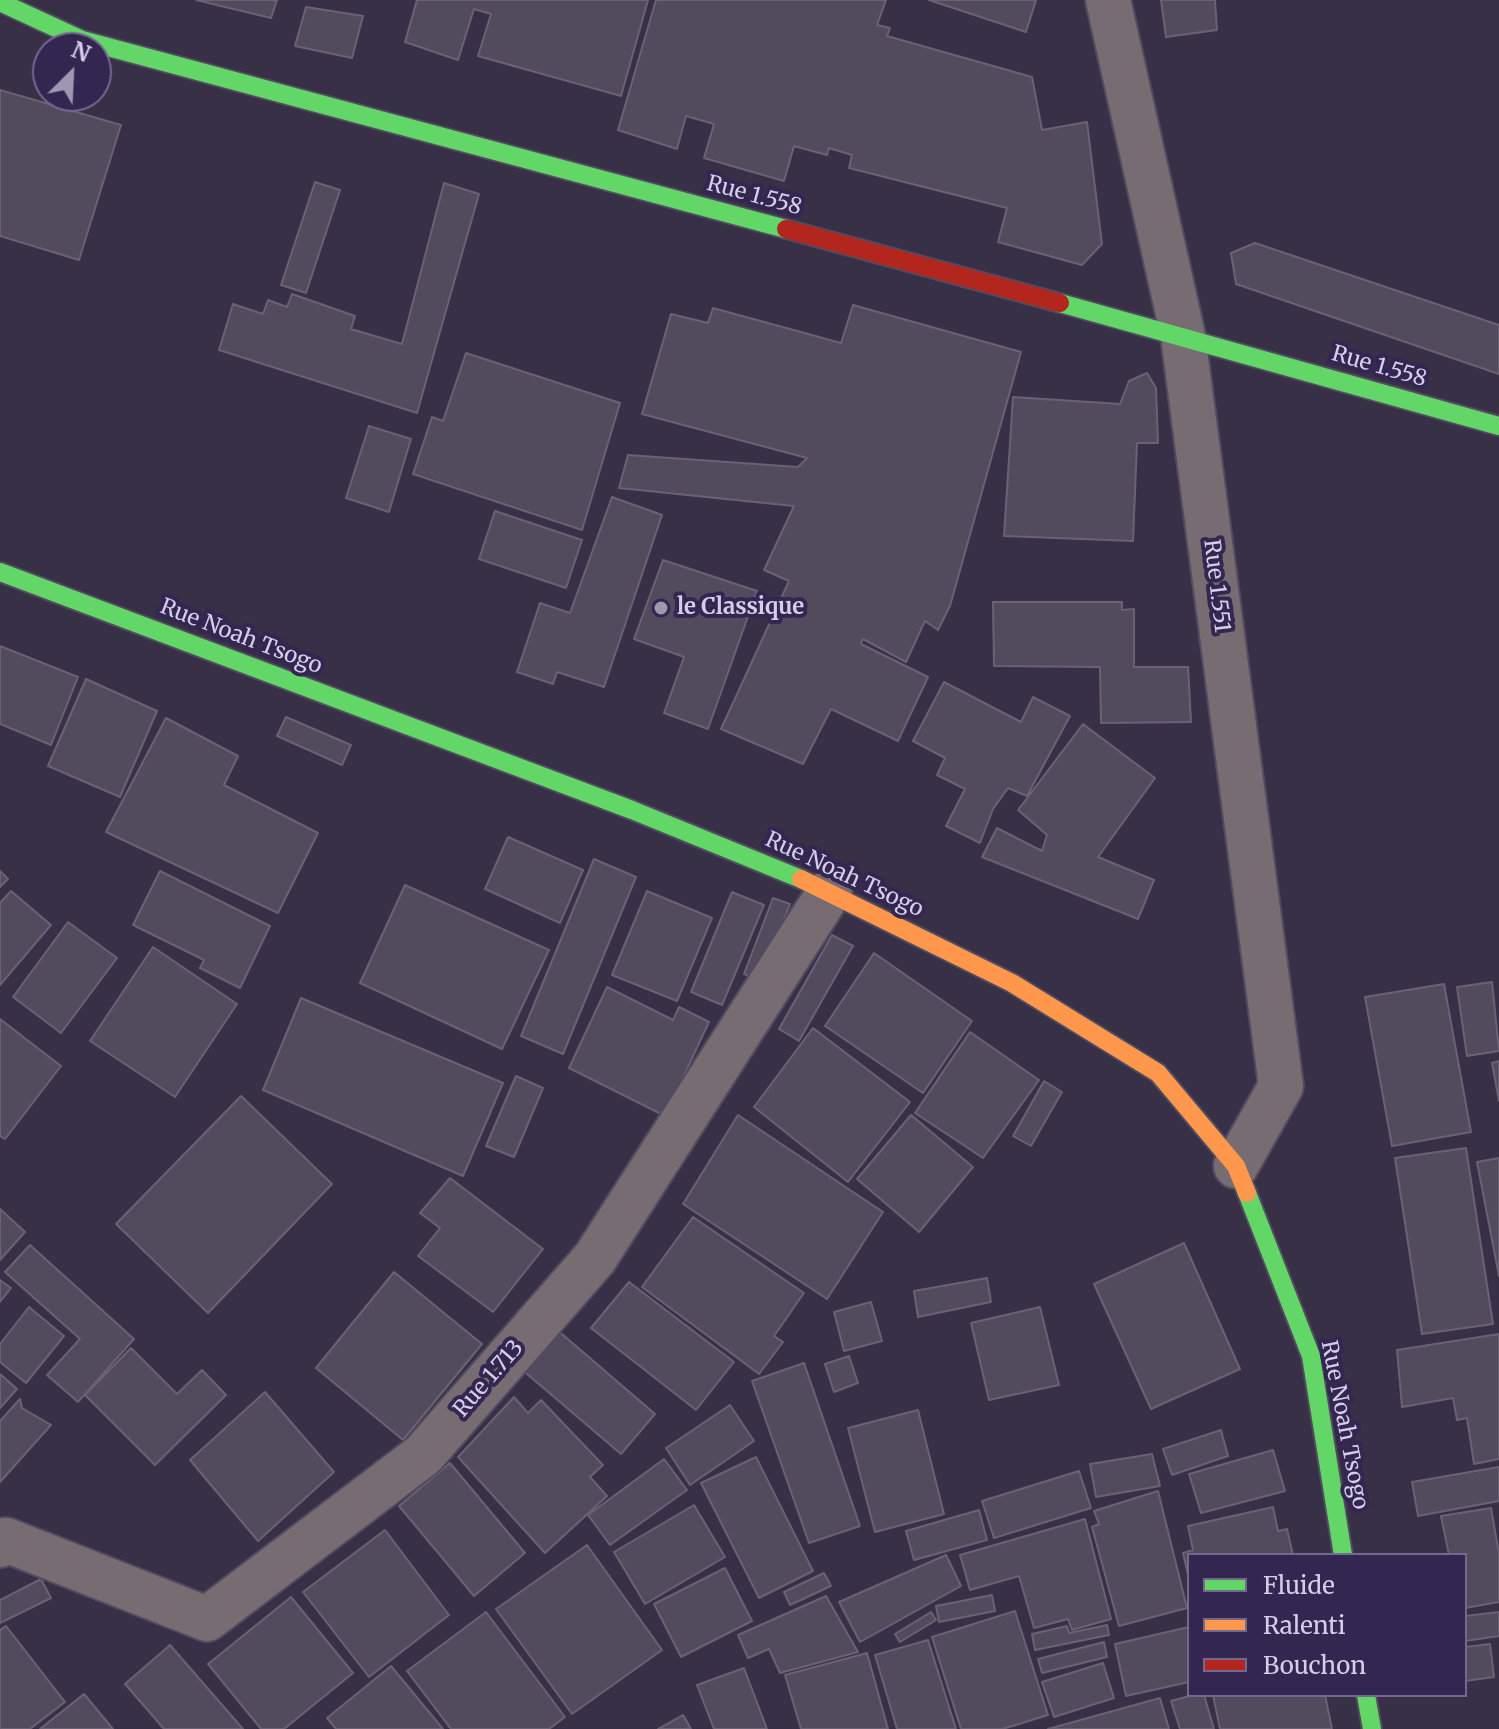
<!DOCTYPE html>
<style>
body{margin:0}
#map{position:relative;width:1499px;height:1729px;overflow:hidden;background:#373047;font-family:Merriweather,serif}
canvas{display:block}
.legend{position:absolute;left:1187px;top:1553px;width:280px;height:144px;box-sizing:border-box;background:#332651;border:2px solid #73698e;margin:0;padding:10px 14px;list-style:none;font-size:24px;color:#d4cee9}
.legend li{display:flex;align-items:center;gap:16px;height:40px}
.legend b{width:40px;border:2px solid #73698e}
.north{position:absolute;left:32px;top:32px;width:80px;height:80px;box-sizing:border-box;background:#332651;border:2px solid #73698e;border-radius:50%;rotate:24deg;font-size:22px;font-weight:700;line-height:32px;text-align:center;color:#d4cee9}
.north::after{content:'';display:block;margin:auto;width:28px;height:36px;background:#9d97b0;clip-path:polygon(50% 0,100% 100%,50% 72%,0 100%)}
</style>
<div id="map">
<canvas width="1499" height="1729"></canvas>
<ul class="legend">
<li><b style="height:10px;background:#63d668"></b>Fluide</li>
<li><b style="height:10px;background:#ff974d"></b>Ralenti</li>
<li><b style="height:10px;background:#b3261e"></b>Bouchon</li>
</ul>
<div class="north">N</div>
</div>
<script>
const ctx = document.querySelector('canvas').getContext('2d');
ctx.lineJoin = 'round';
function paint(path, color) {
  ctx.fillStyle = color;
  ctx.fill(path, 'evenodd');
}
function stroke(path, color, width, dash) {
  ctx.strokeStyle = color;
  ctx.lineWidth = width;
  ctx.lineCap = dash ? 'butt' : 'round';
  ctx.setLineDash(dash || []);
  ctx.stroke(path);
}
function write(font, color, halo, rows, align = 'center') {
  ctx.font = font + ' Merriweather,serif';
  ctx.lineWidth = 8;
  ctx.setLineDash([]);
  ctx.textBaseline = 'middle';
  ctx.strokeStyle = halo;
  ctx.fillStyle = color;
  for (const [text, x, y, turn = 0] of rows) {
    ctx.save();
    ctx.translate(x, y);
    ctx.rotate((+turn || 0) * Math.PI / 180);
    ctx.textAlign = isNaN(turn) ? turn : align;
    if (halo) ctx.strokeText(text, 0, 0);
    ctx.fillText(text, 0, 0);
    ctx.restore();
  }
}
const building = new Path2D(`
 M196,0H277L271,18Z
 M417,0H648L621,96L478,56L491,14L474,9L458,60L405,42Z
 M656,0H886L877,25L890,28L887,36L1032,77L1042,130L1087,122L1102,244L1082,265L998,242L1007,208L849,168L852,155L829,148L827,155L794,146L784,181L704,158L714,124L686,116L677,149L618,130Z
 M929,0H1036L1026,32Z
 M1161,0H1215L1217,30L1166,37Z
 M306,7L363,16L352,58L295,46Z
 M0,90L121,125L79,260L0,236Z
 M315,182L340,190L306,293L281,285Z
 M444,183L479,194L417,413L219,350L233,304L263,314L268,300L287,307L292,294L355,316L351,329L402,344Z
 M1255,243L1499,325V374L1236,284L1231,253Z
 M853,305L1021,352L950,606L938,630L925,621L906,662L863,639L861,644L928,677L898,741L831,709L803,764L721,729L789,581L764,570L794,506L619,488L628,455L798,467L807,458L642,414L671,314L708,323L713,308L841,343Z
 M466,353L620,403L582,530L413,474L432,417L443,421Z
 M1147,373L1156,388L1158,443H1137L1133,541L1004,536L1013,397L1120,404L1129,381Z
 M369,426L411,439L389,512L346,498Z
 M612,497L662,515L604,687L557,672L553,684L517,672L540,603L570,613Z
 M495,511L582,540L566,588L479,559Z
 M663,560L757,591L708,729L664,713L684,657L634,639Z
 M993,602H1122V610L1134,609V667H1188L1191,722L1101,723L1100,667L994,666Z
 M0,646L78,677L51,745L0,724Z
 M86,679L157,711L120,797L48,766Z
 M944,682L1021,722L1033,697L1070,716L1027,796L1008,788L993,809L980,843L946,826L965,789L937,775L945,758L913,741Z
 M286,717L351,745L342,765L277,736Z
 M166,718L238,756L224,785L318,833L278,913L106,832Z
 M1083,724L1155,778L1098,857L1154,880L1138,919L982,857L997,828L1042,851L1047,835L1018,810Z
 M508,837L583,870L560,923L485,889Z
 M594,859L636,877L563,1054L521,1036Z
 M0,871L8,879L0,887Z
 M160,871L270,926L240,988L200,968L204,960L133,925Z
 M405,885L549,950L502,1049L360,983Z
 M11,891L51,925L0,985V903Z
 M647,891L712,918L677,1001L612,975Z
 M732,892L764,905L722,1005L691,992Z
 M773,898L790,904L760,980L744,974Z
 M68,922L117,958L61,1033L13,997Z
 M832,935L853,946L799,1041L779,1029Z
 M153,947L237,1004L175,1097L90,1041Z
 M874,953L972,1021L923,1093L825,1026Z
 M1492,982L1499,1051L1467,1056L1457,987Z
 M1444,984L1471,1132L1392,1146L1365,997Z
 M607,987L673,1020L679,1007L709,1022L665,1116L569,1068Z
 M301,998L503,1083L463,1176L263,1090Z
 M0,1019L61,1066L5,1139L0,1136Z
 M813,1028L910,1102L848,1182L754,1107Z
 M970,1032L1039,1080L983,1158L915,1113Z
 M1499,1061V1101L1492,1063Z
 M516,1076L543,1088L514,1157L486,1146Z
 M1044,1081L1062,1092L1031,1146L1013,1136Z
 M241,1096L332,1184L208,1313L116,1224Z
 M738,1115L883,1212L827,1299L683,1204Z
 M911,1115L973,1167L919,1232L857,1179Z
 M1466,1148L1493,1324L1422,1334L1395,1158Z
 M1499,1158V1276L1477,1162Z
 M450,1178L543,1249L493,1312L418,1256L440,1228L420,1213Z
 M0,1209L25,1232L0,1260Z
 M693,1217L804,1293L774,1336L783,1342L759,1374L642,1287Z
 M1184,1243L1240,1369L1151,1409L1094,1284Z
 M30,1245L134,1339L78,1402L47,1375L80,1339L5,1272Z
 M394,1272L482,1344L403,1440L316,1368Z
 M987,1278L991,1302L918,1317L914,1291Z
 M0,1280L11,1288L0,1302Z
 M629,1282L734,1362L696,1410L591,1328Z
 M871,1302L882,1341L844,1351L834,1312Z
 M29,1307L64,1336L26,1383L0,1362V1344Z
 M1040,1307L1059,1385L989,1400L971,1323Z
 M555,1328L655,1414L621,1454L520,1368Z
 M1499,1334V1459L1474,1464L1467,1418L1457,1420L1453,1398L1402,1407L1397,1350Z
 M131,1348L177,1394L202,1370L226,1395L155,1465L85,1395Z
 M849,1356L858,1383L834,1392L825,1364Z
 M804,1363L860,1526L809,1543L752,1381Z
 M0,1374L17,1389L0,1408Z
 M265,1392L334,1472L258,1541L190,1460Z
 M514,1397L528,1413L541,1400L603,1465L590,1477L607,1496L545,1553L458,1457Z
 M20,1399L22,1408L51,1425L0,1482V1421Z
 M730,1405L754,1441L690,1485L666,1448Z
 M918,1410L944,1514L875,1532L848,1428Z
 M1221,1430L1228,1456L1172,1475L1163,1449Z
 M1273,1450L1285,1491L1201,1513L1189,1474Z
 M1152,1454L1160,1486L1096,1497L1090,1464Z
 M756,1457L813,1571L759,1598L701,1483Z
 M664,1459L687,1490L610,1545L588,1515Z
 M450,1463L525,1553L474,1596L399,1506Z
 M1499,1467V1501L1418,1516L1412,1482Z
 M1079,1471L1091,1508L994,1538L982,1501Z
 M1158,1491L1187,1608L1119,1626L1092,1527L1099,1524L1094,1511Z
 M694,1505L725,1557L645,1604L614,1552Z
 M1273,1507L1278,1531L1287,1529L1293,1555H1189V1579L1183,1553L1193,1550L1188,1526Z
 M1491,1508L1499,1554V1602L1465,1608V1555H1449L1441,1516Z
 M979,1510L987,1540L914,1560L906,1531Z
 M1085,1519L1111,1619L1072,1630L1068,1619L1034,1628L1019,1576L970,1590L960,1555Z
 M385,1530L449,1615L369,1677L303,1592Z
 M587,1545L662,1650L572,1714L496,1609Z
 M946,1555L961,1586L860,1642L839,1602Z
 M725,1568L752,1621L681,1657L654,1604Z
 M824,1573L831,1586L790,1605L784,1592Z
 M41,1579L51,1598L0,1623V1600Z
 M992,1595L995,1611L939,1622L936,1606Z
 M826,1596L858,1652L780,1673L769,1649L748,1658L738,1635Z
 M291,1597L353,1673L284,1729H261L208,1664Z
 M1015,1611L1048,1715L1003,1729H961L932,1637Z
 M486,1612L565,1717L549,1729H451L407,1671Z
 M931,1612L936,1620L900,1642L895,1634Z
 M1499,1612V1636L1465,1641V1616Z
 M1107,1625L1109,1635L1035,1650L1032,1634L1067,1626L1069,1633Z
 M6,1626L65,1702L30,1729H0V1630Z
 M1189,1627V1682L1126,1696L1115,1644Z
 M928,1640L956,1729H897L875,1655Z
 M1104,1642L1107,1657L1042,1673L1038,1659Z
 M1490,1644L1494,1677L1465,1681V1647Z
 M170,1645L243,1729H164L125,1684Z
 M867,1653L888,1729H801L785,1675Z
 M1103,1663L1114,1698L1054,1717L1042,1682Z
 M391,1666L443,1729H336L327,1718Z
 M744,1668L767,1729H714L697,1685Z
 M84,1694L113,1729H40Z
 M1193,1695H1204L1214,1729H1180L1171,1701Z
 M1213,1695H1325L1332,1729H1220Z
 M1160,1698L1169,1729H1048Z
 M683,1715L691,1729H658Z`);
paint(building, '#524b5e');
stroke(building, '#6a6274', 2);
const street = new Path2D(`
 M1108,0L1183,336L1281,1086L1236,1166
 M0,1545L6,1540L207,1619L423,1455L595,1258L830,891`);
const fast = new Path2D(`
 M0,2L82,40L786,229
 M1060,303L1499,426
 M0,572L632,810L801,879
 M1247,1193L1311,1356L1343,1555
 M1366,1695L1372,1729`);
const slow = new Path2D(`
 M801,879L1012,983L1158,1073L1236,1166L1247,1193`);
const jam = new Path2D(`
 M786,229L1060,303`);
stroke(street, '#514b5f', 48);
stroke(fast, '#514b5f', 22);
stroke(slow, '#514b5f', 22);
stroke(jam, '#514b5f', 22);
stroke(street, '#786c73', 44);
stroke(fast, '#63d668', 18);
stroke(slow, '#ff974d', 18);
stroke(jam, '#b3261e', 18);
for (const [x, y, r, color] of [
 [661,608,8,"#9d97b0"]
]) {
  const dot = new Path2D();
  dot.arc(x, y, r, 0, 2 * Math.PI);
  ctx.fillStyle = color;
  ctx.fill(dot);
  stroke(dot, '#332651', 3);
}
write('22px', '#d4cee9', '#332651', [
 ["Rue 1.558",754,196,15],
 ["Rue 1.558",1379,367,16],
 ["Rue 1.551",1216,586,83],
 ["Rue Noah Tsogo",241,637,21],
 ["Rue Noah Tsogo",844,875,25],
 ["Rue 1.713",489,1379,-49],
 ["Rue Noah Tsogo",1344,1425,79]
]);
write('bold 22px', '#d4cee9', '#332651', [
 ["le Classique",677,608]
], 'left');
</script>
